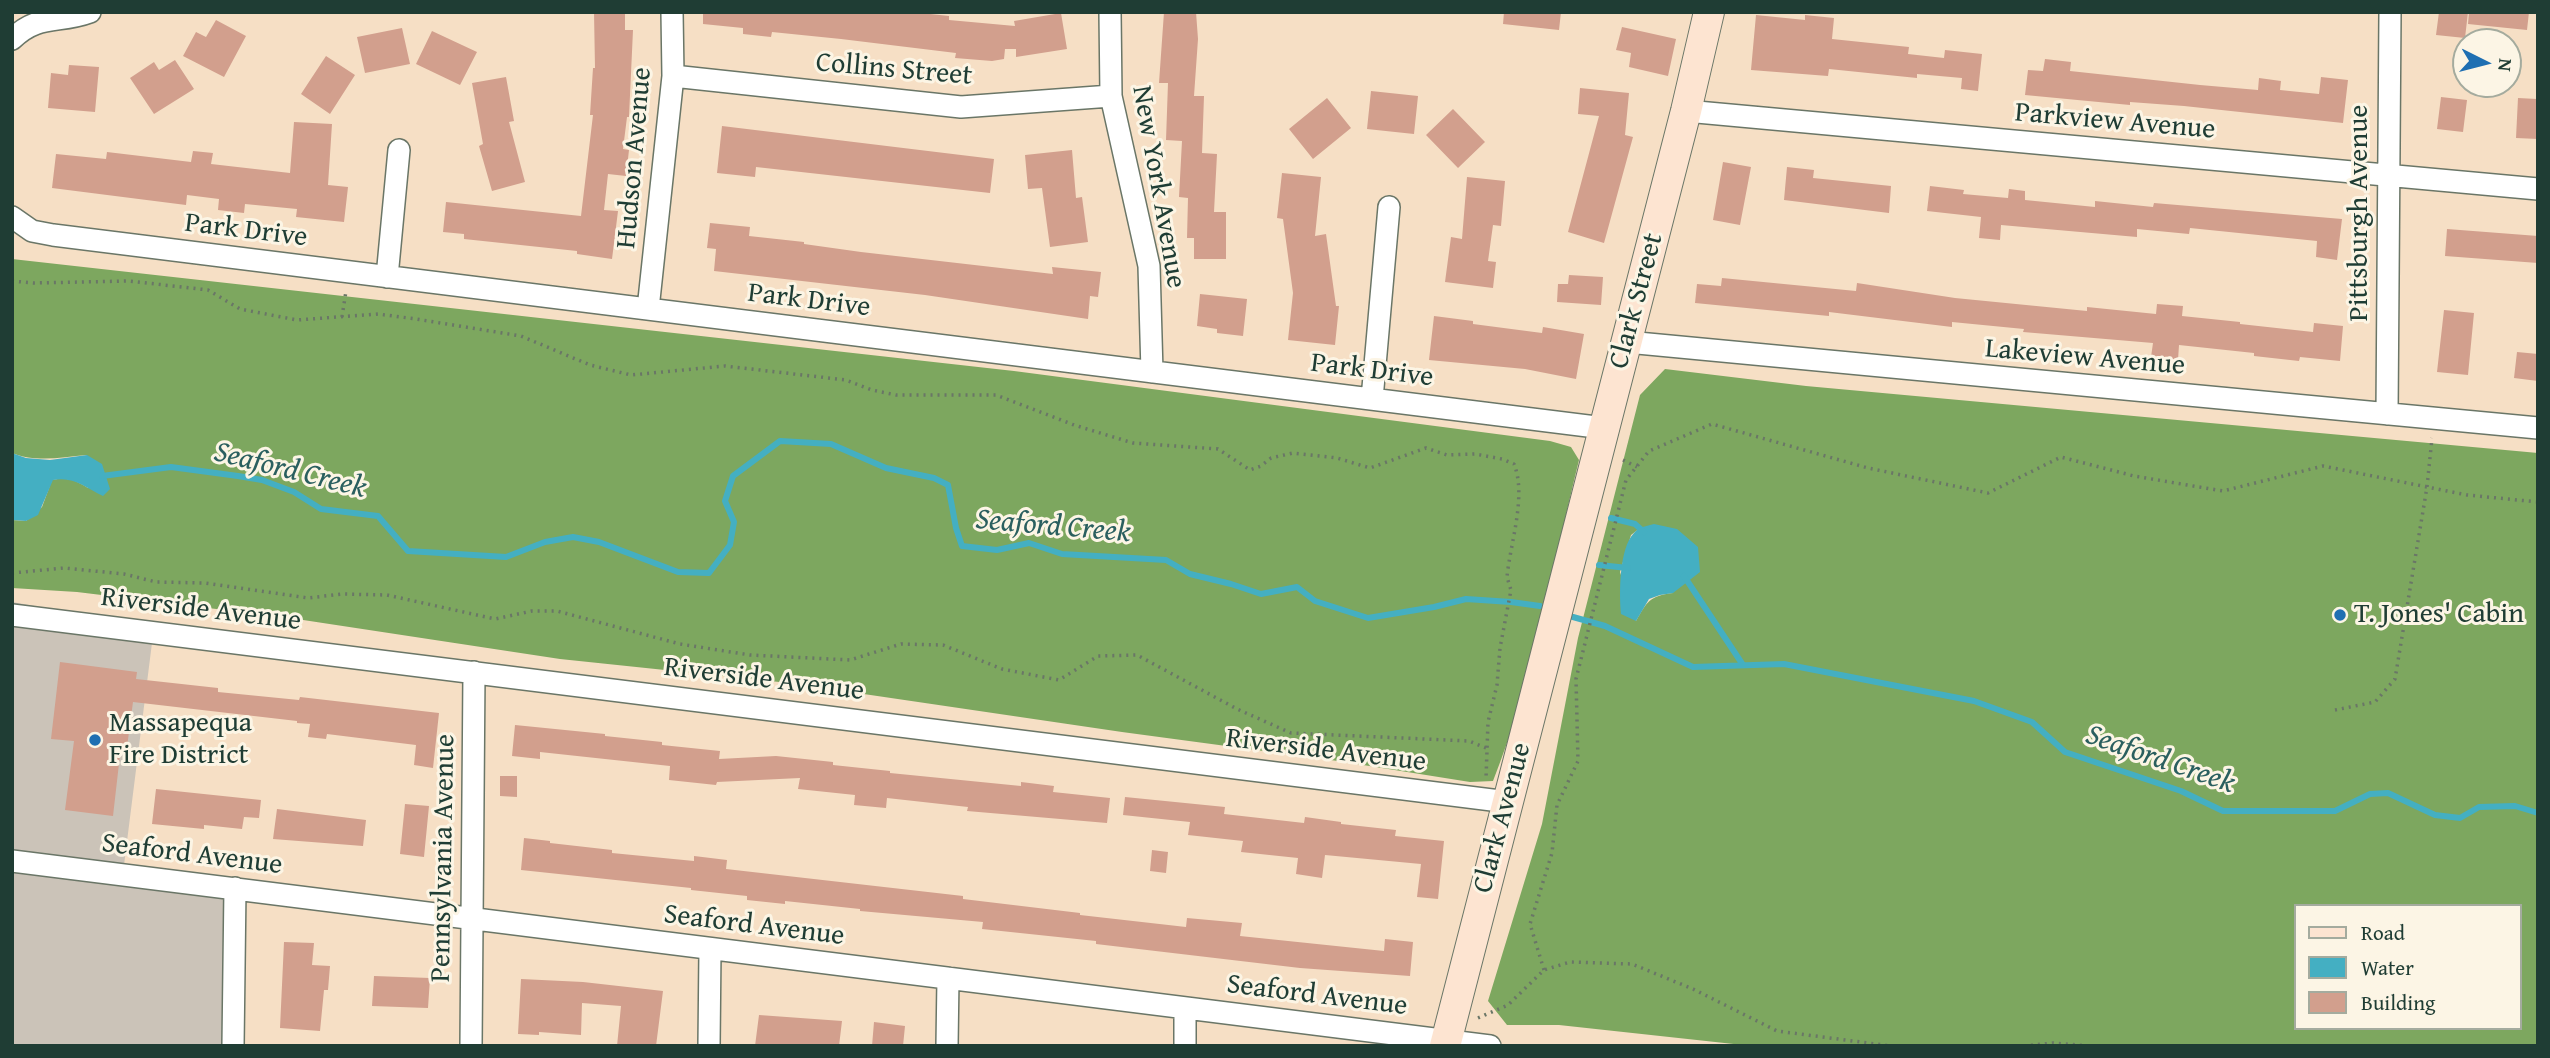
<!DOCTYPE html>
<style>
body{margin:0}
#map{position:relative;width:2550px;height:1058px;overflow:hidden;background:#f6dfc5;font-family:"Gentium Book Plus",serif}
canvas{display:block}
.frame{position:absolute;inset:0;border:14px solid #1f3d34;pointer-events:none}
.legend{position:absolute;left:2294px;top:904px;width:228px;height:126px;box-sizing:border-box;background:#fcf5e5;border:2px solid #a4ab9e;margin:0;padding:9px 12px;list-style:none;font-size:21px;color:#1f3d34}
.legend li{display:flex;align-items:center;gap:14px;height:35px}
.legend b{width:35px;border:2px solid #a4ab9e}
.north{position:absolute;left:2452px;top:28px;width:70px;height:70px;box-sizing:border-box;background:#fcf5e5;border:2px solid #a4ab9e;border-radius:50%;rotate:96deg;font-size:19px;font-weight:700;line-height:28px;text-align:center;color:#1f3d34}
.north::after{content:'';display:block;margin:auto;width:24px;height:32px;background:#1f6fb2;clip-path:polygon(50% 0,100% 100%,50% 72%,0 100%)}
</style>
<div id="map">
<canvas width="2550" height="1058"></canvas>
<div class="frame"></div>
<ul class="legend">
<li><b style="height:9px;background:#fde4d1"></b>Road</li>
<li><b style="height:19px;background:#44afc2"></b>Water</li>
<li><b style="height:19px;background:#d29f8d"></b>Building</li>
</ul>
<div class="north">N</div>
</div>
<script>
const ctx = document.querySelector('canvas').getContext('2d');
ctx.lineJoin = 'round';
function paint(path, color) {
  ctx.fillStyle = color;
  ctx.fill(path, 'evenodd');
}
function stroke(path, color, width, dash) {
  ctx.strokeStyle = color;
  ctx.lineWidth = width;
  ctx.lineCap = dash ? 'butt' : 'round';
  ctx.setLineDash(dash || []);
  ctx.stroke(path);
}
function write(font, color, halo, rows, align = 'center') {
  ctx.font = font + ' "Gentium Book Plus",serif';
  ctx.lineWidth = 6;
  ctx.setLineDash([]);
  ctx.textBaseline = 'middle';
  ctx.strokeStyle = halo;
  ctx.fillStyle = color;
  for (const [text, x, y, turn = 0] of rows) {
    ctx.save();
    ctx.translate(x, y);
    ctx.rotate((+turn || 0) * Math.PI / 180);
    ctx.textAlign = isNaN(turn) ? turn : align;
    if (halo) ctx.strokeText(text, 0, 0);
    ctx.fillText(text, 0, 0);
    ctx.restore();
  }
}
paint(new Path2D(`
 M12,602L154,627L122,881L226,888L222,1046H12Z`), '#cbc3b8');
paint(new Path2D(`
 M12,259L1014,371L1550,441L1571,447L1579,460C1553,565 1533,681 1493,781L1470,782L1338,761L1122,732L789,683L560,659L290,618L77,592L12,588V520L26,521L42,507L52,480C68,477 75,480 88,488L87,455C61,457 38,463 12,453Z
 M1665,369L1806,386L2538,453V1046H1752L1559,1025H1507L1488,1001L1542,824L1578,638L1640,395ZM1640,528L1673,593C1649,596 1647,602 1636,621L1620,572L1631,535ZM2296,906H2520V1028H2296Z`), '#7da75f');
paint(new Path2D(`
 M12,453L26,458L50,460L87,455L102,464L110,489L103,496C85,487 73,476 53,480L38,515L26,521L12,520Z
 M1654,524L1677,529L1698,547L1700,572L1673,593L1660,595L1649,599L1636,621L1621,614C1619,594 1619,548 1634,533C1639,527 1646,526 1654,524Z`), '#44afc2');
stroke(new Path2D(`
 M102,476L171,467L238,476L262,480L294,492L321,509L378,516L408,551L506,557L545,542L573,537L599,542L678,572L709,573L730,545L734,522L725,501L733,476L780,441L831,444L886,468L934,478L948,485L956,528L962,546L997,550L1029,543L1062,554L1166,560L1190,574L1231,584L1261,594L1297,587L1315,601L1368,618L1434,607L1466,599L1511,602L1540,606
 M1611,518L1635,524L1644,532
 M1599,565L1628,568
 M1684,576L1743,665
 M1573,617L1605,626L1693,667L1784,664L1974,701L2032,722L2065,752L2181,791L2223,811H2335L2370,794L2388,793L2435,815L2460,818L2479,807L2515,806L2538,813`), '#44afc2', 6);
paint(new Path2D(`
 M594,12H625V30H633L629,117H627L623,149L629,150L626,176L608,174L604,210L618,211L612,259L577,254V251L464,239V234L443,232L446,202L581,216L593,115H590L593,68H595Z
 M703,12H912L949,16V20L1015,26L1014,21L1061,13L1067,49L1016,57V49H1005L1004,59L992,61L955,58L956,53L841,39L772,32L771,37L743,34V28L703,24Z
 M1164,12H1196L1198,39L1194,96H1204L1202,153L1217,154L1214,212H1226V259H1194V238H1187L1188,198L1179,197L1182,141L1166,140L1168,83H1159Z
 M1504,12H1561L1559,30L1503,24Z
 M2439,12H2468L2465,38L2436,35Z
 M2469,12H2529L2527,30L2468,24Z
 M1756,15L1805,20V15L1834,18L1832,39L1909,47L1908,54L1944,58L1945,50L1982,54L1978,91L1961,89L1962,78L1917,74V78L1829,69L1828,76L1751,70Z
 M216,20L246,36L224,77L183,56L196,32L206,37Z
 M1622,27L1676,39L1668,76L1629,67L1631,53L1616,50Z
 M402,28L410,64L365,73L357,37Z
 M432,31L477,52L460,85L416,64Z
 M326,56L355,75L330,114L301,94Z
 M2045,59L2071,62L2070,71L2200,85L2258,90L2259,78L2281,81L2280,90L2319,94L2321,77L2348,80L2343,123L2184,106L2130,102V105L2025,95L2028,70L2043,71Z
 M175,60L194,89L154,114L130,78L154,62L159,70Z
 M69,65L99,67L95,112L48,108L51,73L68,75Z
 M506,77L514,121L509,122L525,182L492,191L479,146L483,144L472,83Z
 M1580,88L1629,93L1625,135L1633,137L1604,243L1568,232L1599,116L1578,114Z
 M1371,91L1418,96L1414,134L1367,129Z
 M2441,97L2467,100L2463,132L2437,129Z
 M1327,98L1351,128L1313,159L1289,129Z
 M2518,98L2537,99L2538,139L2516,138Z
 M1453,109L1485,142L1458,168L1426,135Z
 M294,122L332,124L328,185L348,187L344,222L296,217L297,209L245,204L244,213L218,210L219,199L187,195L186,205L52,188L56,154L106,159L107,152L191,162L193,151L213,153L211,164L290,173Z
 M722,126L994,159L990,193L756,167L755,177L717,173Z
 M1072,150L1076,198L1082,197L1088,242L1050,247L1042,188L1028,189L1025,155Z
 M1723,162L1751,167L1740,225L1713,220Z
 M1787,167L1814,170L1813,178L1891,186L1889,213L1784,200Z
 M1282,173L1321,177L1315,236L1326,234L1336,306H1339L1335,345L1288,340L1293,293L1283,219L1277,218Z
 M1467,177L1505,181L1501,226L1493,225L1488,261L1496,262L1493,288L1445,282L1451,237L1462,239Z
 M1930,186L1964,190L1963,194L2008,198L2009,189L2025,191V200L2095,207V201L2153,207L2154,203L2342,219L2337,260L2316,257L2317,241L2190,228L2189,234L2137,229V237L2001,225L2000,240L1979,238L1981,217L1927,211Z
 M710,223L750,227L749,236L804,242V244L861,252L1053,274L1052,267L1101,272L1098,297L1090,296L1088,319L925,295L714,271L716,249L707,248Z
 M2447,229L2538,236V263L2445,256Z
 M1569,275L1603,277L1601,305L1557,302L1558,284H1568Z
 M1722,278L1856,291L1857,283L1955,298L2087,311V307L2156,314L2157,304L2183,306L2182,316L2240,322V324L2313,332L2314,323L2343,326L2340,361L2300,357L2299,361L2254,356V353L2179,345L2178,360L2151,357L2153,343L2023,332L2024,329L1952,322V327L1829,312V316L1695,303L1697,284L1721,286Z
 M1200,294L1247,299L1243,336L1217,333V329L1197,326Z
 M2444,310L2474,313L2468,375L2437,372Z
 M1434,316L1473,321V324L1542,333L1543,327L1584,334L1576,379L1525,369L1429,360Z
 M2517,352L2538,354V381L2514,378Z
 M60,662L137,672L136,679L218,688V692L299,700L300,697L439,713L433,768L414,765L416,745L327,734L326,739L308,737L310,724L297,723V721L133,702L127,747L121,746L113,816L65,810L74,741L51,739Z
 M515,725L605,734V736L662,742V745L720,751L719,759L776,756L833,762V765L890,771V773L1021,786V782L1054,786L1053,792L1110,798L1107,823L967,811L968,807L887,798L886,808L854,805L855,795L798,789L800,778L717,782L716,785L669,780L670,766L540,752V759L512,756Z
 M500,776H517V797L500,796Z
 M156,789L261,800L259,818L244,817L242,829L204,825V829L152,824Z
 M1125,797L1225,807L1224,814L1304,823L1305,817L1341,822V824L1396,830L1395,836L1444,841L1438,899L1417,897L1421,864L1325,855L1322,878L1296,874L1298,858L1241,852L1243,841L1188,835L1190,822L1123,815Z
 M405,804L429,806L424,857L400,854Z
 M277,809L366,820L363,846L273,839Z
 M524,838L550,841V843L612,850V853L694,861V856L727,860L726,869L963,896V899L1080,913V915L1186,927L1187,918L1242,923L1240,936L1384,951L1385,939L1413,942L1410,976L1300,968L1096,944V941L982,929L983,922L860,911V909L785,901V904L747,900V896L691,890V888L521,870Z
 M1152,850L1168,852L1166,873L1150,871Z
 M284,942L314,943L312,965L330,966L328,990H324L320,1031L280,1028Z
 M374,976L430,978L428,1008L372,1006Z
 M521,979L583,982L663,991L656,1046H617L621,1006L582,1003L581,1035L539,1032V1035L518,1034Z
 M759,1015L842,1021L839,1046L786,1044V1046H755Z
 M874,1022L905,1026L903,1046H872Z`), '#d29f8d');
const street = new Path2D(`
 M1110,12L1111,96L1149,266L1152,372
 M12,39C39,13 58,24 90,12
 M673,76L961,107L1111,96
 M1686,111L2538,189
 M12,217L32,231L53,235L1604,428
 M387,277L399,150
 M648,309L673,76L672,12
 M1627,342L2538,428
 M1372,399L1389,207
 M2387,414L2390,12
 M12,615L1508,802
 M12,861L1490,1046
 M233,1046L235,888
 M471,1046L474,672
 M709,1046L710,949
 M947,1046L948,978
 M1185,1046V1008`);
const secondary = new Path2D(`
 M1445,1046L1686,111L1709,12`);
stroke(street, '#6a7667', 24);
stroke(secondary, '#6a7667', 32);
stroke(new Path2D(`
 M12,281L33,283L129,281L208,290L240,309L297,320L378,314L416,319L521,336L590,365L631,375L725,366L846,380L872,390L896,395H996L1074,425L1133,443L1218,449L1250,470L1261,466L1271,458L1293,453L1337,458L1370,468L1426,448L1447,455L1475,454L1502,459L1514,464C1527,496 1510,544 1507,577L1511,590L1500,648L1497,685L1488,722L1486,779
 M342,317L346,291
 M1623,460L1637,467
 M12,573L64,568L124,574L156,582L205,583L308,598L342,594L387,595L495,619L532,611H557L680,644L750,655L850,660L901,644L943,645L1002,669L1059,680L1098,656L1137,655L1237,709L1291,733L1469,741L1486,748
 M2335,710L2375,702L2395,679L2427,487L2432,438
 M1544,970L1530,924L1552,853L1557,805L1578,761L1576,679L1626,480L1649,451L1712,424L1868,468L1988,493L2061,457L2134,476L2223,491L2323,466L2467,495L2538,502
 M1478,1018L1508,1005L1544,970L1570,962L1632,964L1693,989L1777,1031L1891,1046
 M2024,1046L2053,1043L2090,1046`), '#6a7667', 3.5, [2, 5]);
stroke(street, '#fff', 21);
stroke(secondary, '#fde4d1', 30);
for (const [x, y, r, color] of [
 [2340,615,7,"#1f6fb2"],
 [95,740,7,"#1f6fb2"]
]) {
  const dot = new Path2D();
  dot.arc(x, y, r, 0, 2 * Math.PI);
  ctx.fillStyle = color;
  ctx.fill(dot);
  stroke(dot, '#fcf5e5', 2.5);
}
write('28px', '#1f3d34', '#fcf5e5', [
 ["Collins Street",894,70,5],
 ["Parkview Avenue",2115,122,5],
 ["Hudson Avenue",635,158,-85],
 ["New York Avenue",1158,187,80],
 ["Pittsburgh Avenue",2360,213,-90],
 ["Park Drive",246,231,7],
 ["Park Drive",809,301,7],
 ["Clark Street",1637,301,-75],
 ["Lakeview Avenue",2085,358,5],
 ["Park Drive",1372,371,7],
 ["Riverside Avenue",201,610,7],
 ["Riverside Avenue",764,680,7],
 ["Riverside Avenue",1326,751,7],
 ["Clark Avenue",1503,818,-75],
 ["Seaford Avenue",192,855,7],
 ["Pennsylvania Avenue",444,858,-89],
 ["Seaford Avenue",754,926,7],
 ["Seaford Avenue",1317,996,7]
]);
write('28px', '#1f3d34', '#fcf5e5', [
 ["T. Jones' Cabin",2354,615],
 ["Massapequa",109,724],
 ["Fire District",109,756]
], 'left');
write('italic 30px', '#2a5f5f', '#fcf5e5', [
 ["Seaford Creek",290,471,14],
 ["Seaford Creek",1053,527,5],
 ["Seaford Creek",2160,760,19]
]);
</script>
